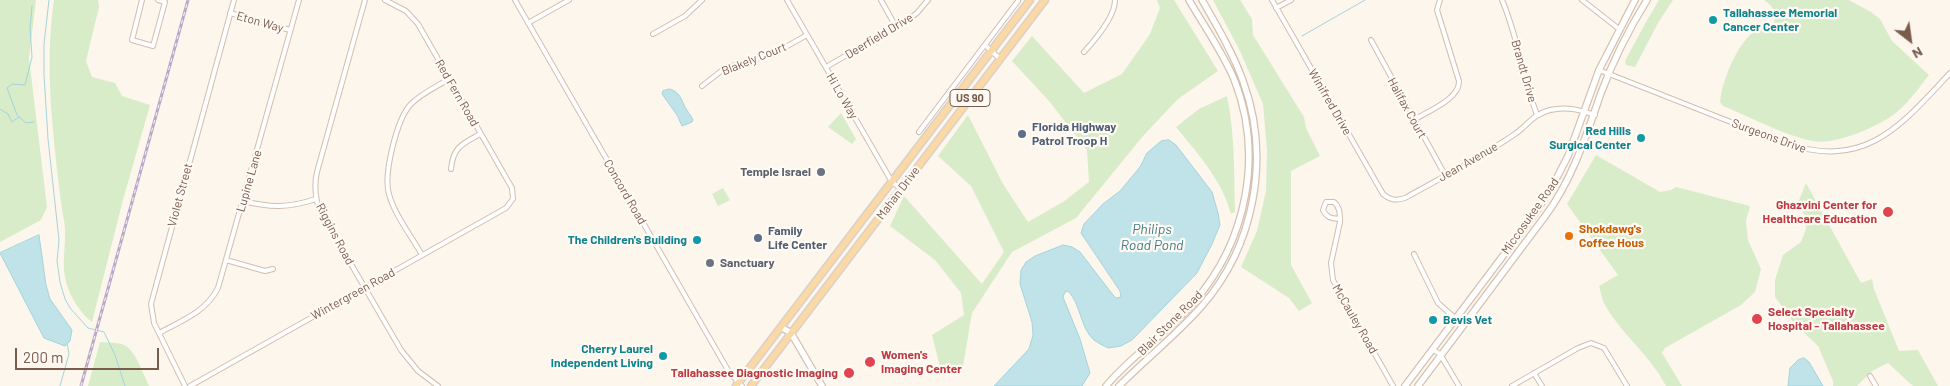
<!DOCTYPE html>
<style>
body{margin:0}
#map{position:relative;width:1950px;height:386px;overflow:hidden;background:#fdf6ec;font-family:Barlow,sans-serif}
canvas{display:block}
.north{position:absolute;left:1885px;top:15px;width:50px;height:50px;-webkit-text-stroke:4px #fffaf3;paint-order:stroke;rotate:150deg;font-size:14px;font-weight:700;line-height:20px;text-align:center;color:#7a5c4d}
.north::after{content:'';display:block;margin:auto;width:18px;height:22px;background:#7a5c4d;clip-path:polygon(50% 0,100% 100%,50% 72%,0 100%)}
.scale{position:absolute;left:15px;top:348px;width:144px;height:22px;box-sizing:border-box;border:2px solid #7a5c4d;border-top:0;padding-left:6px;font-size:15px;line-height:18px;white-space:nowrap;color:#7a5c4d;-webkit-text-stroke:4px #fffaf3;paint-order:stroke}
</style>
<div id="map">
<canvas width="1950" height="386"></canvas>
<div class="north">N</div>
<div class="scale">200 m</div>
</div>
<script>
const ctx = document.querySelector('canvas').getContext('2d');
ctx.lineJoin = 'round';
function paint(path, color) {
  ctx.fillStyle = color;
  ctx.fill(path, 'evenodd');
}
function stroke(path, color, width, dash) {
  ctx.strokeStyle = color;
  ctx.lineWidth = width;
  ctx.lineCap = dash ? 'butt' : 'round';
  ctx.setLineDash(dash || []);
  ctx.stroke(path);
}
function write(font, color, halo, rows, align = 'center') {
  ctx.font = font + ' Barlow,sans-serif';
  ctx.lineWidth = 4.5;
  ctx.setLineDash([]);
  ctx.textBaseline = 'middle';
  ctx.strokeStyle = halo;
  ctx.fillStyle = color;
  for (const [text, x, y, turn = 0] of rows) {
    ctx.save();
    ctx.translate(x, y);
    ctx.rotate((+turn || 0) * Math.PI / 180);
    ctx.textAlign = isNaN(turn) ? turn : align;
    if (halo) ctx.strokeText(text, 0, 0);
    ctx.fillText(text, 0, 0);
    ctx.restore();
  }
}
paint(new Path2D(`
 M0,0H36L29,58L47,207L41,220L0,242Z
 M54,0H98L99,7L86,61L92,77L115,83L122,96L150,105L123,200L92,322C79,312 68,294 65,277C62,261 66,244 65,228C64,219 62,210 61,202C53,135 44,66 54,0Z
 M1157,0H1174L1218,71L1178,99L1143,136L1076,218L1012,252L972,313L962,372L941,371L932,335L964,315L961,293L935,260L890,226L904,196L982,284L1004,252L971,186L938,156L968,115L1003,184L1028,222L1063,202L1089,182L1087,150L1049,101L1012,61L1032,36L1084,93L1122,74L1150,34L1160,8Z
 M1213,0H1240L1252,19L1253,35L1304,117L1306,128L1320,156L1291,171V265L1312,303L1299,311L1289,298L1241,267L1257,231L1266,191L1267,150L1263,104L1240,51Z
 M1659,0H1673L1658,23L1635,67L1626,65L1625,61L1646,22Z
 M1764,0H1849L1871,12L1880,19L1892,41L1929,75C1918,89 1907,105 1893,115C1875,128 1835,145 1813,141C1785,136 1751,117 1723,106L1720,102C1722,81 1735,50 1750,35C1758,27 1771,32 1775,19C1777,11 1770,4 1764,0Z
 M1227,96C1235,135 1234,173 1235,212L1231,214C1222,180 1198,154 1176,127L1199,109Z
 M841,113L856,139L852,144L828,127Z
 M1596,155L1660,192L1671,190L1676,187L1750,206L1746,221L1748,240L1761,269L1755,292L1741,305L1665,348L1662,353L1682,386H1666C1651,356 1622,335 1605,305C1602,300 1601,292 1599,286L1618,275L1567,204Z
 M1806,183L1861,283L1872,279L1874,289L1899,351L1918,350L1938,386H1913L1888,363L1872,371L1857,386H1833V381L1818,346L1793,322L1775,297V280L1783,255L1801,242L1806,229L1804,214L1798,203Z
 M723,188L730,200L718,206L712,194Z
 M100,342C108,343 118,342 124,345C135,349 144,376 149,386H88Z`), '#d8ecc9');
const water = new Path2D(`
 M670,89C679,92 681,98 684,105C686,110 691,115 693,120L692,122L682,126L677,115L662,94L663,91Z
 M1169,140L1176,145L1212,192L1218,213L1220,225L1212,244L1197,273L1132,340L1121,346L1108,348C1104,346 1098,343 1094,340C1080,328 1081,304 1068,291L1065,292L1063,297L1080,339L1090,373L1082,386H994L1029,349L1033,335L1032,322L1020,284L1021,270L1026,262L1035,256L1063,245L1072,247L1080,252L1113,295L1116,298L1121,297L1120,291L1081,233L1084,224L1103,204L1120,191L1140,167L1147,153L1161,141Z
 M39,235L46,285L50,299L72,330L70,341L65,346L44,338L0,253Z
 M1804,358L1809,362L1823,386H1788L1790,368L1798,360Z`);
paint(water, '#bfe3e8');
stroke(water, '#a5d3da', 1);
stroke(new Path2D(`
 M49,0L44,44V75L48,139L59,240L57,261L60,282L65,299L70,308L88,328L104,332L115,355L125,386
 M32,6L30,29L32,57L25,85L12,84L7,88L17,115L26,123L34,122
 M1302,36L1365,0
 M0,109L8,114L12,122L19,117
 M60,386L69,354L67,343`), '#a5d3da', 1);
const street = new Path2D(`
 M142,0L132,40L153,46L165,2L158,0
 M365,0L317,172C314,185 315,196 319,209L401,350L418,371L438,386
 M515,0L729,372L742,386
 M787,0L892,182L901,189
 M881,0L896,27
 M1272,0L1383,194C1390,200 1396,201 1405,198C1441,178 1478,159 1512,136C1527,127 1531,115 1550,110C1566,106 1580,110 1595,115
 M1502,0C1518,37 1523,78 1537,115
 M1582,0L1619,29
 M1276,8L1291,0
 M230,13L290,30
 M528,23L569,0
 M653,34L685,16L702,0
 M1371,40L1445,175
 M985,45L1000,59
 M1084,52C1095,40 1115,17 1115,0
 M826,67L906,21L917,13L928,0
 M1599,70L1784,143C1865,170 1899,128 1950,73
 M702,86L725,68L773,54L807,35
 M952,89L969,100
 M1414,120C1428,111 1460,99 1459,81L1437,10L1440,0
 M919,132L1018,1
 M451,169C453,147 462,144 480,134
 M243,201C272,208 288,208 316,199
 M1340,219C1331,218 1327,218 1323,210L1326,202H1334C1340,207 1340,214 1340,222L1331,263L1333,280L1393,386
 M1414,254L1438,303L1455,318
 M422,255C412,237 394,214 389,194C383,174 397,120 410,105C420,94 436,87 449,79
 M226,260L265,271L273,269
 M159,333C181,321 206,312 218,288L299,0
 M1432,349L1440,354L1459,386
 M1534,373L1542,386
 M1870,376L1876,386
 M185,386L154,323L151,304L234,0
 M190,386L506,208L513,199L512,188L418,24L406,11L385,0
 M1512,386L1578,348L1591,343L1604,348L1627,386`);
const secondary = new Path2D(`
 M781,327L791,333L822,386
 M1106,386C1132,355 1167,333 1194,302C1247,241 1264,155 1234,79C1222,51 1204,26 1189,0
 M1119,386C1146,359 1176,335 1201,307C1255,246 1271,157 1243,81C1233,53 1217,26 1202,0
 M1405,386L1533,216L1552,187L1568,156L1599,70L1635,0
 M1418,386L1546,215C1573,178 1586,136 1601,93C1613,61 1629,29 1647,0`);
const primary = new Path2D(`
 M736,386L1030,0
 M751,386L1045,0`);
stroke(street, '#d1beb0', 6);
stroke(secondary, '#d6c0b0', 8);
stroke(primary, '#dad1cd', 9);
stroke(street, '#fff', 4);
stroke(secondary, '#fff', 5.5);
stroke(primary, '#fbd9a5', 6);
const rail = new Path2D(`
 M81,386L188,0`);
stroke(rail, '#b9a8c9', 3);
stroke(rail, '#fffaf3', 1, [4]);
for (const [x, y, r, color] of [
 [1713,20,5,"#0f9aa8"],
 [1022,134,5,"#5c6f8a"],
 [1641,138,5,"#0f9aa8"],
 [821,172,5,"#6b7280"],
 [1888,212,6,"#e0444e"],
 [1569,236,5,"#e8710a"],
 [758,238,5,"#5c6f8a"],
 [697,240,5,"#0f9aa8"],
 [710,263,5,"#6b7280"],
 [1757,319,6,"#e0444e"],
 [1433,320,5,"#0f9aa8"],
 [663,356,5,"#0f9aa8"],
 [870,362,6,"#e0444e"],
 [849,373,6,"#e0444e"]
]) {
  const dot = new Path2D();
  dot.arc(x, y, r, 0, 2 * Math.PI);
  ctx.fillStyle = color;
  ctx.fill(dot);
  stroke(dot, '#fffaf3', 2);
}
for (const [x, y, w] of [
 [970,98,40]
]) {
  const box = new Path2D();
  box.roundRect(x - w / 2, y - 8.5, w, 17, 4);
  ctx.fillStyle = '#fffaf3';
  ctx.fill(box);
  stroke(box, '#7a5c4d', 1);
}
write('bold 11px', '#7a5c4d', null, [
 ["US 90",970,98]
]);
write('bold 12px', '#0d838f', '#fffaf3', [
 ["Tallahassee Memorial",1723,13,"left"],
 ["Cancer Center",1723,27,"left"],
 ["Red Hills",1631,131],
 ["Surgical Center",1631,145],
 ["The Children's Building",687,240],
 ["Bevis Vet",1443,320,"left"],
 ["Cherry Laurel",653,349],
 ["Independent Living",653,363]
], 'right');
write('12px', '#7a5c4d', '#fffaf3', [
 ["Eton Way",260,22,16],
 ["Deerfield Drive",879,36,-31],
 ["Blakely Court",754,59,-22],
 ["Brandt Drive",1524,71,74],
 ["Red Fern Road",457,93,60],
 ["Hi Lo Way",842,96,60],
 ["Winifred Drive",1330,102,60],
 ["Halifax Court",1407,108,61],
 ["Surgeons Drive",1769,136,20],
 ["Jean Avenue",1468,162,-30],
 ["Lupine Lane",249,181,-74],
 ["Concord Road",625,192,60],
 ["Mahan Drive",898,193,-53],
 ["Violet Street",180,195,-75],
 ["Miccosukee Road",1530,216,-55],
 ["Riggins Road",335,234,62],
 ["Wintergreen Road",353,294,-29],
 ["McCauley Road",1355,319,60],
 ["Blair Stone Road",1170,323,-45]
]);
write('bold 12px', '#4e5e75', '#fffaf3', [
 ["Florida Highway",1032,127],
 ["Patrol Troop H",1032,141],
 ["Family",768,231],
 ["Life Center",768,245]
], 'left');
write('bold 12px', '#5b616d', '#fffaf3', [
 ["Temple Israel",811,172],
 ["Sanctuary",720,263,"left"]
], 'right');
write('bold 12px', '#be3a42', '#fffaf3', [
 ["Ghazvini Center for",1877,205],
 ["Healthcare Education",1877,219],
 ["Select Specialty",1768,312,"left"],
 ["Hospital - Tallahassee",1768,326,"left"],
 ["Women's",881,355,"left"],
 ["Imaging Center",881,369,"left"],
 ["Tallahassee Diagnostic Imaging",838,373]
], 'right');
write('bold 12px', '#c56008', '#fffaf3', [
 ["Shokdawg's",1579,229],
 ["Coffee Hous",1579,243]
], 'left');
write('italic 14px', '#437c86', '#fffaf3', [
 ["Philips",1152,229],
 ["Road Pond",1152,245]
]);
</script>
